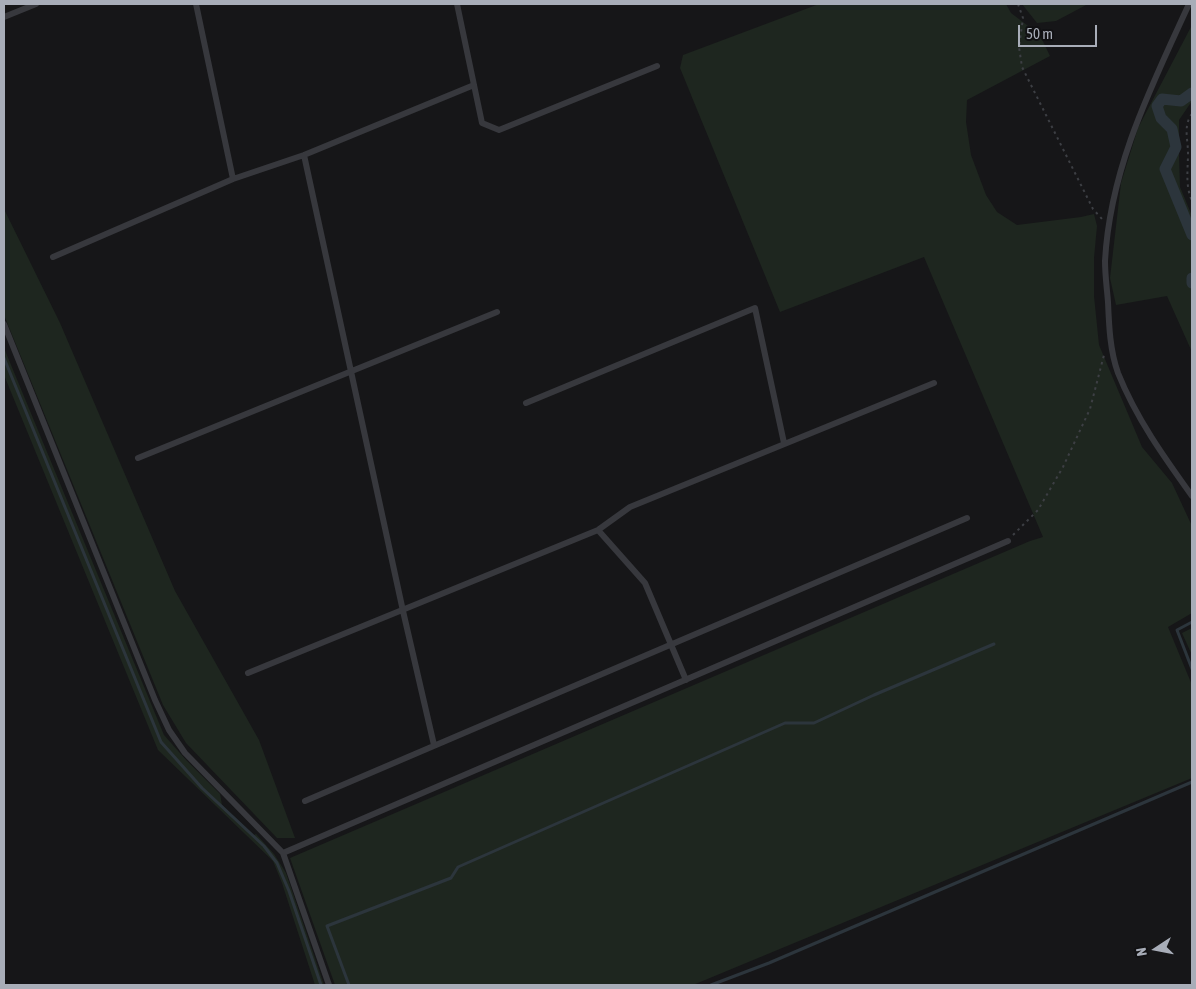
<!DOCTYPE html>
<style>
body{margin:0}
#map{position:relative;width:1196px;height:989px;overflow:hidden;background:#161618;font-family:"Asap Condensed",sans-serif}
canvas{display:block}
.frame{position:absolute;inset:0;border:5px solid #a8adb8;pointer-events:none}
.north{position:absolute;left:1131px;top:924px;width:50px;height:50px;-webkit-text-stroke:4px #111113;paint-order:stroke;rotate:259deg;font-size:14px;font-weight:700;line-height:20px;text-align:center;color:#a8adb8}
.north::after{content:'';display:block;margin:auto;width:18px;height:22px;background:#a8adb8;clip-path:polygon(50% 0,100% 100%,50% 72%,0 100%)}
.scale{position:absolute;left:1018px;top:25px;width:79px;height:22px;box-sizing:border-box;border:2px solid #a8adb8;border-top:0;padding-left:6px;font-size:15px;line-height:18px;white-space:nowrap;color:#a8adb8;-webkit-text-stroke:4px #111113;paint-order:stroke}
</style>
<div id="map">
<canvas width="1196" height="989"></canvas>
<div class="frame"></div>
<div class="north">N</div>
<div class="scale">50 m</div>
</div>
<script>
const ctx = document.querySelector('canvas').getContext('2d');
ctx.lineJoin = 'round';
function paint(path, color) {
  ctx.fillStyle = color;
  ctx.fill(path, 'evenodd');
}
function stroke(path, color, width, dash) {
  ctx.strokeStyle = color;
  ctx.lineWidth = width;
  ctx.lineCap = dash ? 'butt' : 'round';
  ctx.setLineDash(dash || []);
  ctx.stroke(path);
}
paint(new Path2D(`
 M819,4H1006L1011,13L1040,35L1050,56L967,100L966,122L971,155L986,195L997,212L1017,225L1081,217L1094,214L1097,226L1094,258V296L1099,345L1142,447L1172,483L1192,526V613L1168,627L1192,685V778L693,985H335L290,858L1030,541L1043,537L924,257L780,312L680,68L683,55Z
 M1022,4H1088L1056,21L1037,23Z
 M1192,25V101L1179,120V155L1180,187L1192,216V352L1167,296L1116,305L1110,278L1121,183L1138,128Z
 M4,209L60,323L175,591L259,740L295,838H277L186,743L163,705L4,315Z
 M4,348L164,735L187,761L220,794L222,805L252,836L256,834L274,854L286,873L324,985H315L282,883L273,861L158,750L4,375Z
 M1192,628V655L1182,633Z`), '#1e261f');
stroke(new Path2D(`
 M4,358L161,742L202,788L264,846L277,863L289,891L321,985
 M1192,622L1177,630L1192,669
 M349,985L327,926L451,878L458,867L785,723H814L874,695L994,644
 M711,985L769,963L1192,782`), '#2c353c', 3);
stroke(new Path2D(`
 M1192,93L1181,101L1162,99L1157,106L1161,118L1172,129L1176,147L1165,169L1192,235
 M1192,278V283`), '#2c353c', 11);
stroke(new Path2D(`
 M1018,4L1023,18L1019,47L1022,67L1093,209L1102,219
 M1192,114C1183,125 1188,140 1188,153C1188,170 1185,185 1192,201
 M1013,535L1038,510L1063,467L1090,409L1104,355`), '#3d3f44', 2, [2.5, 4]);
stroke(new Path2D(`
 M196,4L233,179
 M457,4L482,123L499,130L657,66
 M1189,4C1151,87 1110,168 1105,261C1105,275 1107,289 1108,302C1109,326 1110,351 1118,373C1136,418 1164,457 1192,496
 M4,17L36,4
 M304,155L403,611L434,745
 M53,257L233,179L304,155L474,85
 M4,324L155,700L169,730L185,753L283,853L329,985
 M526,403L755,308L784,443
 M138,458L497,312
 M598,530L645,583L686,680
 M248,673L598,530L630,507L934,383
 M305,801L967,518
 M283,853L1008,541`), '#37383d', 6);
</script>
